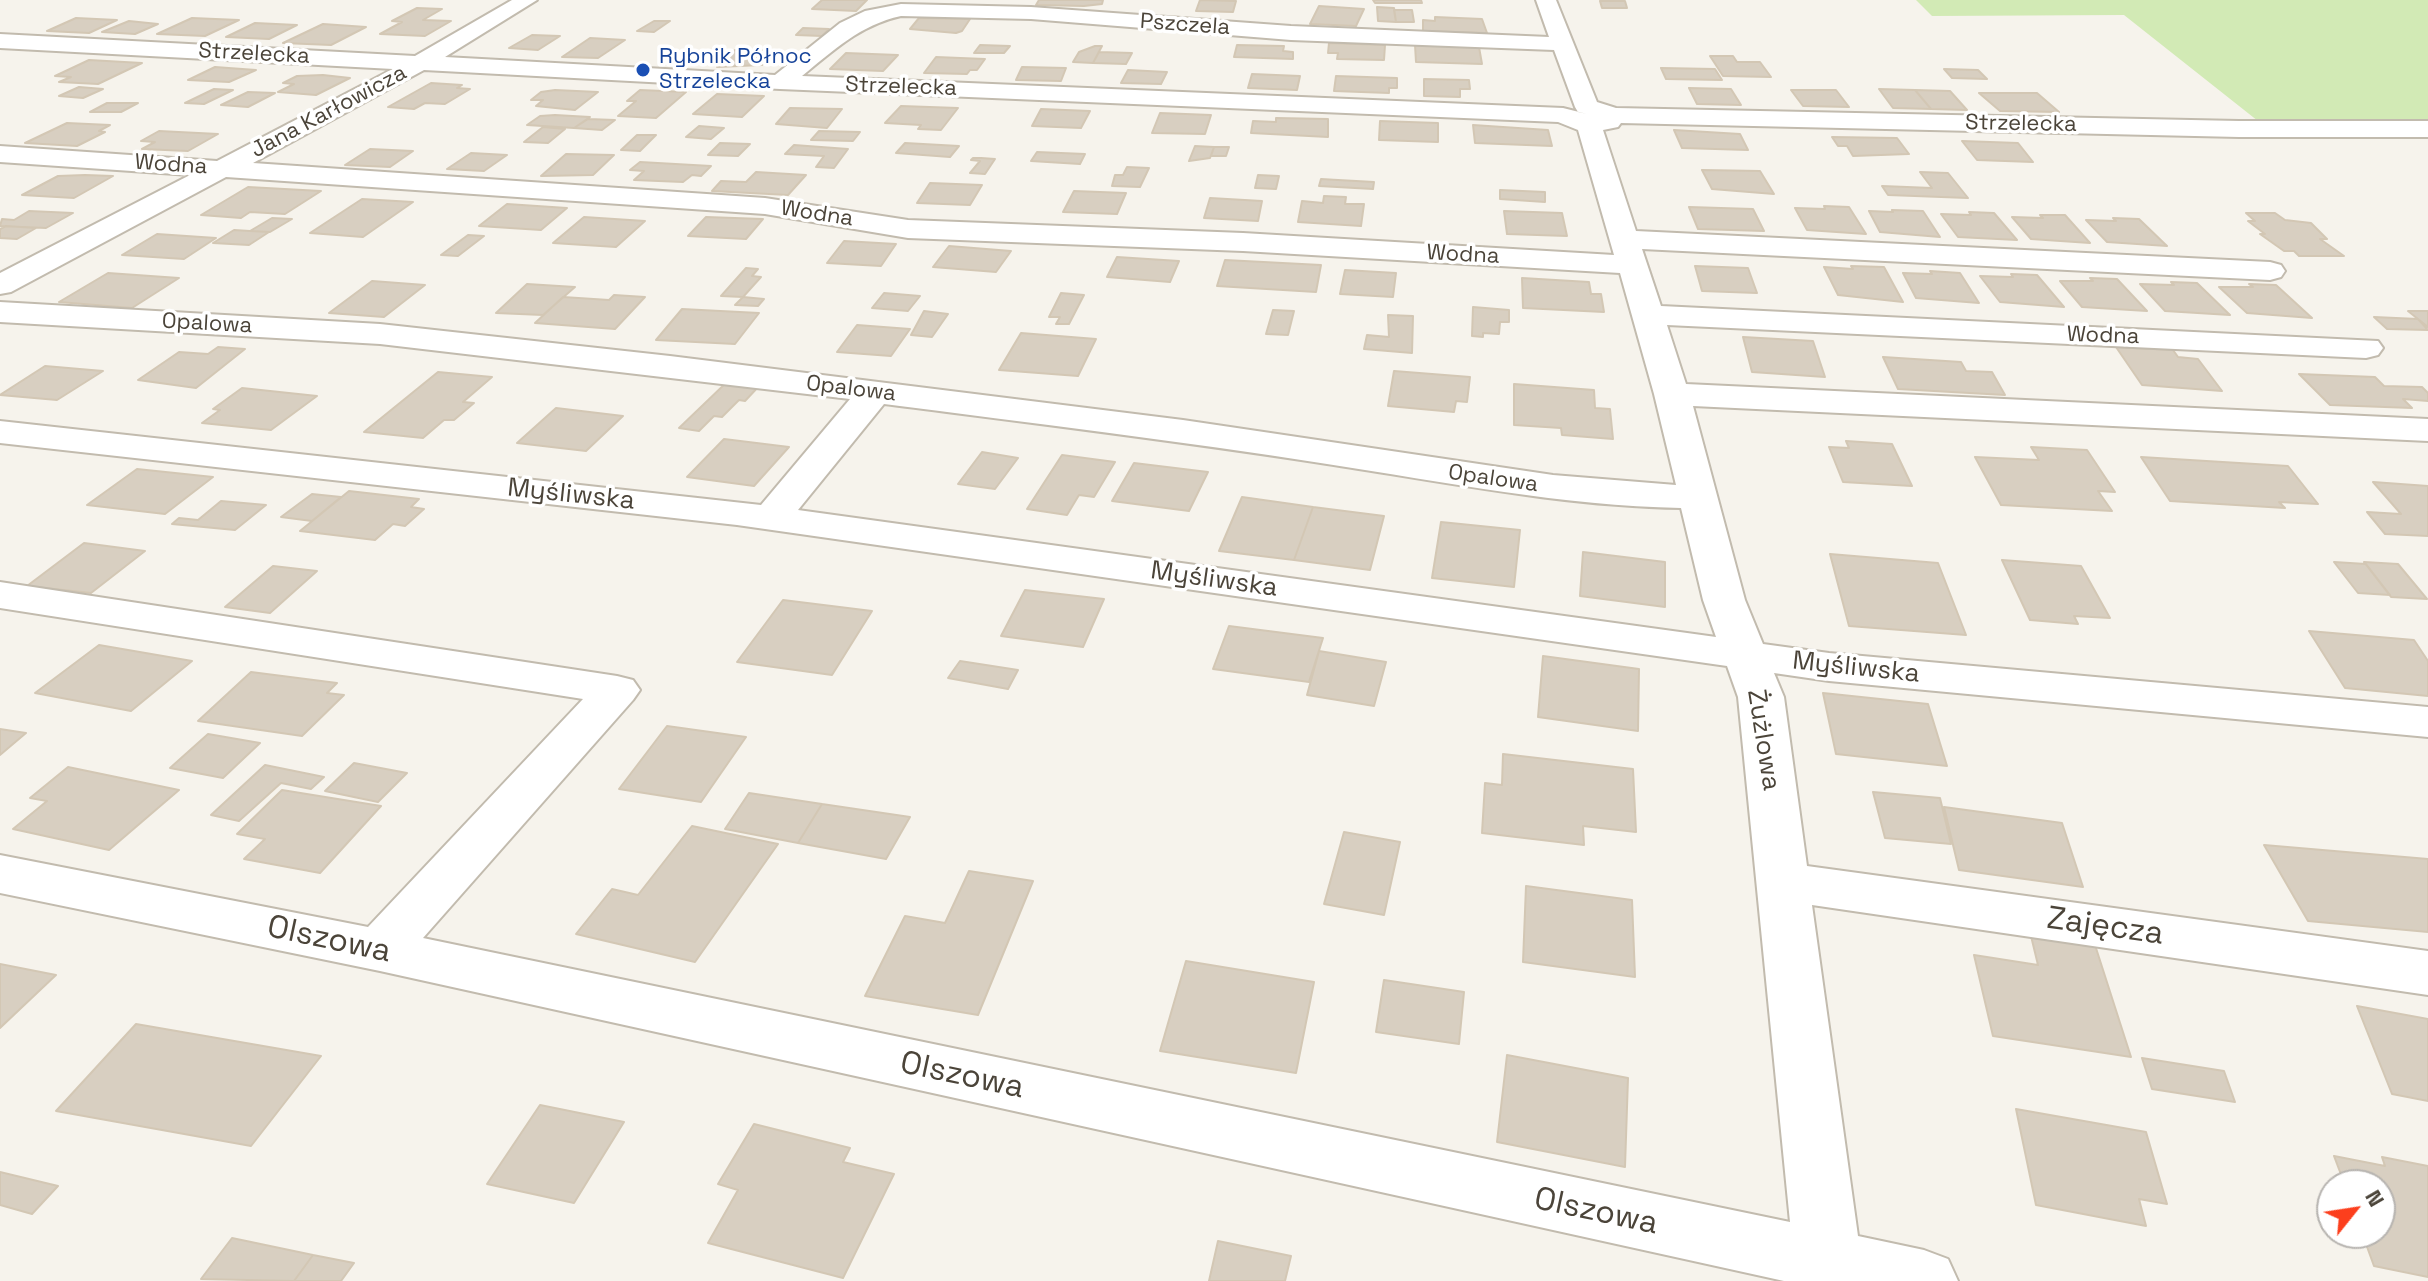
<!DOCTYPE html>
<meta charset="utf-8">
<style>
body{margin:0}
#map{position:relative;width:2428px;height:1281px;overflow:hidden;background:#f6f3ec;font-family:"Space Grotesk",sans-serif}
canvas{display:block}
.north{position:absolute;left:2316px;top:1169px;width:80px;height:80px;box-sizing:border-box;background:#fff;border:2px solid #b7b4b0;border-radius:50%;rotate:60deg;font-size:22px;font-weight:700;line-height:32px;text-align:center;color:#4b4439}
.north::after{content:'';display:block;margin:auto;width:28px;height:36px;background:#fc3f1d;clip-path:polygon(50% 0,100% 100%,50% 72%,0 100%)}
</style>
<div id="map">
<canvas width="2428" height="1281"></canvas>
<div class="north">N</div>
</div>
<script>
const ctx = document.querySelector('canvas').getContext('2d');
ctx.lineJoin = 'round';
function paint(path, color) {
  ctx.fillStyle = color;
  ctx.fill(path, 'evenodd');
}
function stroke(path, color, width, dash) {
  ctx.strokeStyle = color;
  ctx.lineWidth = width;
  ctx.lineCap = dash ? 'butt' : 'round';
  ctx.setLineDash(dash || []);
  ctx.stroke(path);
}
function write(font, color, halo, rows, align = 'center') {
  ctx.font = font + ' "Space Grotesk",sans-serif';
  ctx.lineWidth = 7;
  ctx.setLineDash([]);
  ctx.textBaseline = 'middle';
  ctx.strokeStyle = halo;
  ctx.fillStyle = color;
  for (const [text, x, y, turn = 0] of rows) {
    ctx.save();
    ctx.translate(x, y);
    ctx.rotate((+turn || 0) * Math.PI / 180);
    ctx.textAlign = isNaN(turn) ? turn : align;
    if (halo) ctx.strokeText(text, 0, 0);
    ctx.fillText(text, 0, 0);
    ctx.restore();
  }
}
paint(new Path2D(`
 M1916,0H2428V121H2258L2124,15L1932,16Z`), '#d2eab5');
const building = new Path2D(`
 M822,0H867L856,11L812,9Z
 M1039,0H1103L1102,4L1084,6L1036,5Z
 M1200,0L1236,1L1233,12L1196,11Z
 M1373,0H1421L1422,3H1375Z
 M1600,1H1625L1627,8H1602Z
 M1319,6L1364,9L1356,26L1310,24Z
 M1377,7L1394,8L1396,22L1378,21Z
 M417,8L442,9L423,20L451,21L425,36L380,34L402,22L392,21Z
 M1394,10H1412L1414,22H1396Z
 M1435,17L1482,19L1487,33L1423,31V20L1435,21Z
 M76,18L117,20L89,33L47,31Z
 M192,18L239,20L205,36L157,34Z
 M919,18L970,19L962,31L956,33L910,29Z
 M129,21L158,24L135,34L102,32Z
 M654,21H670L654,32L637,31Z
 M255,23L297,25L269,39L226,37Z
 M323,24L366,27L331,45L283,43Z
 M803,28L829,29L822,36L796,35Z
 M532,35L560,36L538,50L509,48Z
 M590,38L625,40L598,58L562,57Z
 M1329,43L1385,45L1384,60L1337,59L1338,53H1328Z
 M980,45L1010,46L1004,53H974Z
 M1237,45L1284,46L1283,51L1293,52V59L1234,57Z
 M1415,45L1479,47L1482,64L1416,62Z
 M1095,46H1102L1093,63L1073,62L1079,52Z
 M735,50L776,51L762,65L717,67Z
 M1099,52L1132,53L1126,64L1093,63Z
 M846,53L898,55L883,71L830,69Z
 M1710,56H1733L1737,62H1760L1771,77L1723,76Z
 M936,57L985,59L977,70H970L967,74L924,73Z
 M89,60L142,63L98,84L59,82L71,77L55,76Z
 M215,67L256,70L229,82L188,80Z
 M1022,67L1066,68L1061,81L1016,80Z
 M1661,68L1715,69L1722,80L1666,79Z
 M1944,69L1978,70L1987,79L1952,78Z
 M1128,70L1167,72L1161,84L1121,83Z
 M1252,74L1300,76L1297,90L1248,88Z
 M323,75L350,78L316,95L278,92L294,84L283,83L297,76Z
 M1336,76L1397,78V88H1389V93L1334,91Z
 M1424,79L1469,80L1470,89H1460V97L1424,96Z
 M431,83L462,85L457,88L470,89L445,104L425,103L414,109L388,107Z
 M79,87L103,89L83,98L59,96Z
 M1689,88L1731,89L1741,105L1697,104Z
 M214,89L233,90L204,104L185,103Z
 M1879,89L1915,90L1931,109L1893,108Z
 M555,90L598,92L575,110L536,106L543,100H531L541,92Z
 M640,90L686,92L656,118L618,116L636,101H627Z
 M1791,90H1836L1849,107L1803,106Z
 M1915,90L1950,91L1967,110L1931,109Z
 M248,92L275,93L248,107L221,105Z
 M1979,93H2037L2059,112L2000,111Z
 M717,94L764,96L742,117L693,114Z
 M107,103H138L121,112H90Z
 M901,106L958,108L941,130L918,129L921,125L885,123Z
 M790,108L842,109L827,128L776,124Z
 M1041,109L1090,111L1081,128L1032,126Z
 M1160,113L1211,115L1205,134L1152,133Z
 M555,115L590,117L574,128L527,125L540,116Z
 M1276,118L1328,119V137L1251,133L1253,121L1276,122Z
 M588,119L615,120L602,130L574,128Z
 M1380,121L1438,123V142L1379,140Z
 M67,123L110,125L99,131L105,132L77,146L25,143Z
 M1473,125L1548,130L1552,146L1475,143Z
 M699,126L724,128L711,139L686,137Z
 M543,127L565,129L548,143L524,142Z
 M1674,130L1740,134L1748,150L1682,148Z
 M159,131L218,134L188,151L142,149L155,142L141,141Z
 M819,131L860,132L853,141L811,140Z
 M637,135H656L640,151L621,150Z
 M1832,137L1897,138L1909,154L1853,156L1847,146H1838Z
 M1962,141L2018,143L2033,162L1977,160Z
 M720,143L750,144L738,156L708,155Z
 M905,143L959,146L950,157L896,153Z
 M794,145L848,149L834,168L816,167L824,156L785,154Z
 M1195,146L1214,147L1210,158L1189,161Z
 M1214,147H1229L1226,156H1211Z
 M370,149L413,151L390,167L345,165Z
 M1037,152L1085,154L1080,164L1031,161Z
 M471,153L507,155L484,171L447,169Z
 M566,154L614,155L593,175L541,176Z
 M973,158H981L995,159L985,174L970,173L980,161L971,160Z
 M640,162L711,166L701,176L692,175L683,182L634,180L644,171L630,170Z
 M1127,167L1149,168L1140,187L1112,186L1115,175H1123Z
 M1702,170L1760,171L1774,194L1712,189Z
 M756,172L806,175L788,195L712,191L721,181L746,182Z
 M1920,172L1948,173L1968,198L1888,195L1882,186L1932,188Z
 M85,175L113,176L74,198L22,195L58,176Z
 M1258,175L1279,176L1276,189L1255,188Z
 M1321,179L1338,180L1374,182L1373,189L1319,186Z
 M930,183L982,185L970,205L917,203Z
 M248,187L321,191L285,214L250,212L241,218L201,215Z
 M1500,190L1545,192V202L1500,199Z
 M1074,191L1126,193L1117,214L1063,212Z
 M1324,196L1346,197L1345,204H1364L1361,226L1298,222L1302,201L1323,203Z
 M1210,198L1262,201L1258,221L1204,218Z
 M362,199L413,202L363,237L310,233Z
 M507,204L567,208L541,230L479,226Z
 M1824,206L1849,207L1866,234L1807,230L1795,208L1825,209Z
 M1689,207L1753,209L1764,231L1698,229Z
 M1892,210L1923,211L1940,237L1880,232L1869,211L1893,212Z
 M29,211L73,213L46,228L0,226L2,219L14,220Z
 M1504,211L1562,213L1567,236L1507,234Z
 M1969,212L1994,213L2017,240L1958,237L1941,214L1971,215Z
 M2246,213H2275L2285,220L2311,223L2327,239H2320L2344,256H2299L2294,251H2284L2260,234H2265L2248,221H2255Z
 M2040,215H2065L2090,243L2031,239L2012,217L2043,218Z
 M584,217L645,221L616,247L553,243Z
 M706,217L763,219L746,239L688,236Z
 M272,218L292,219L270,232L250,231Z
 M2113,218L2139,219L2167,246L2107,242L2086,220L2116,221Z
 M6,226L36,228L17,239L0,238V229Z
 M234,230L250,231L269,232L249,245L213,243Z
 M157,234L216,238L184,259L122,255Z
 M468,235L484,236L458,256L441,255Z
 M844,241L896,244L881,266L827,263Z
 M949,246L1011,251L996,272L933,267Z
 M1117,257L1179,261L1170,282L1107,277Z
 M1225,260L1321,265L1316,292L1217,286Z
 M1695,266L1748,268L1757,293L1702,291Z
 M1851,266L1884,267L1903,302L1838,295L1824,267L1853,269Z
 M746,268L758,269L752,276L761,277L743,297L721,296Z
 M1345,270L1396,273L1393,297L1340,294Z
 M1930,271L1960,273L1979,303L1916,298L1903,273L1932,274Z
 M108,273L179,278L132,308L59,302Z
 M2011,274L2037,275L2064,307L2000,302L1980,276L2013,277Z
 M1522,278L1589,282L1591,294H1601L1604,312L1523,308Z
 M2090,278L2117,279L2147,311L2082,307L2060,281H2093Z
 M372,281L425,285L384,317L329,313Z
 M2171,282L2197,283L2230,315L2165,311L2140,284L2174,285Z
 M527,284L575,287L543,315L496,313Z
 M2249,284L2276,285L2312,318L2247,313L2219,287H2253Z
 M884,293L920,296L908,311L872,308Z
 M1061,293L1084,295L1069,324H1056L1060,317H1049Z
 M614,295L645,297L615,329L535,323L563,297L609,300Z
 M743,297L764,299L758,306L735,305Z
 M1473,307L1509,310V322H1500L1499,334L1483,333V337L1472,336Z
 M682,309L759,313L735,344L656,340Z
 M1273,310L1294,311L1288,335L1266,334Z
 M924,311L948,314L932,337L911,335Z
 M2408,311H2428V327Z
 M1388,315L1413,316L1412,353L1364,349L1367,335L1389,337Z
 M2374,317L2418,319L2428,330L2387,329Z
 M857,325L910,329L891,356L837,352Z
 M1021,333L1096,339L1078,376L999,370Z
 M1743,337L1813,341L1825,377L1752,372Z
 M218,347L245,349L196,388L138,380L179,352L208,354Z
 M2116,347L2173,350L2178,357L2198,359L2222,391L2142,385Z
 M1883,357L1961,362L1966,371L1992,372L2005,395L1898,389Z
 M45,366L103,371L57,400L0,395Z
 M1394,371L1470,377L1467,402L1456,401L1454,412L1388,406Z
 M438,372L492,377L463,402L474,403L454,420H444L423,438L364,432Z
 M2299,374L2375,377L2384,386L2422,387L2428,393V401L2403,399L2412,408L2330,405Z
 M728,381L760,385L745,401L739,400L722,417L714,416L699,431L679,428Z
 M1514,384L1594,390L1595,408L1610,409L1613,439L1562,435L1561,428L1514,425Z
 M242,388L317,396L271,430L202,423L220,410L213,409Z
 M556,408L623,416L586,451L517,443Z
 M724,439L789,447L754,486L687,477Z
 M1846,441L1892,444L1912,486L1843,482L1829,447L1849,448Z
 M2031,447L2087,450L2115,492L2098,491L2112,511L2001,505L1975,457L2039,460Z
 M982,452L1018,458L995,489L958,484Z
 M1062,455L1115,462L1094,497L1079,495L1067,515L1027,509Z
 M2141,457L2288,466L2318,504L2279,502L2285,508L2170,501Z
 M1134,463L1208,472L1189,511L1112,501Z
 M137,469L213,477L165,514L87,505Z
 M2373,482L2428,486V536L2385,534L2367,512L2401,514Z
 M349,491L419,499L411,507L424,509L405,526L393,524L375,540L300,531Z
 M312,494L341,497L312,521L281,517Z
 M1242,497L1313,507L1294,560L1219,551Z
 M221,501L266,505L235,530L172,524L179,518L198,520Z
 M1313,507L1384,516L1370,570L1294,560Z
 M1441,522L1520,530L1514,587L1432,578Z
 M84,543L145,551L91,593L27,586Z
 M1583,552L1665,562V607L1580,596Z
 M1830,554L1938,563L1966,635L1849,626Z
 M2002,560L2081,566L2110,618L2074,616L2078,624L2030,620Z
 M2334,562L2366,564L2390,595L2358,593Z
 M2364,562L2398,564L2427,599L2391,597Z
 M273,566L317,571L270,613L225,607Z
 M1025,590L1104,599L1083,647L1001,636Z
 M783,600L872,611L832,675L737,662Z
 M1229,626L1323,638L1309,682L1213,669Z
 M2309,631L2414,640L2428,661V696L2345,688Z
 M99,645L192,661L131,711L35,693Z
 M1319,651L1386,662L1374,706L1307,695Z
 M1543,656L1639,669L1638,731L1538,717Z
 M960,661L1018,670L1008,689L948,678Z
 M251,672L337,683L327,693L344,695L302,736L198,721Z
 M1823,693L1928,704L1947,766L1836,754Z
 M667,726L746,737L701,802L619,789Z
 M0,729L26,733L0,755Z
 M208,734L260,743L223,778L170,768Z
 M1503,754L1633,769L1636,832L1583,826L1584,845L1482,833L1485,783L1502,785Z
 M354,763L407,773L378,802L325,791Z
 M265,765L324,777L311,789L281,783L239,821L211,815Z
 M68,767L179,790L109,850L13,829L47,801L30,798Z
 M282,790L381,806L320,873L244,859L265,839L237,834Z
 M1873,792L1940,798L1951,844L1885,838Z
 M749,793L822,804L798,843L725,829Z
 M822,804L910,817L886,859L798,843Z
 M1944,807L2062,823L2083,887L1959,870Z
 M692,826L778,844L695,962L576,934L612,889L638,895Z
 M1344,832L1400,842L1384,915L1324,904Z
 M2264,845L2428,859V932L2308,921Z
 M969,871L1033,881L978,1015L865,996L905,916L945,923Z
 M1526,886L1632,900L1635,977L1523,962Z
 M2031,936L2095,945L2131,1057L1993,1036L1974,955L2038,965Z
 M1186,961L1314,982L1296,1073L1160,1051Z
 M0,964L56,975L0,1028Z
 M1384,980L1464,992L1459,1044L1376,1032Z
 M2357,1006L2428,1019V1101L2392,1094Z
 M136,1024L321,1056L251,1146L56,1111Z
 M1507,1055L1628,1078L1625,1167L1497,1142Z
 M2142,1058L2224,1071L2235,1102L2152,1089Z
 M540,1105L624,1122L574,1203L487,1184Z
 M2016,1109L2146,1132L2167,1204L2139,1199L2146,1226L2036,1205Z
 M754,1124L850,1148L843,1162L894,1174L843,1278L708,1243L738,1190L718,1184Z
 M2334,1156L2385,1166L2382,1157L2428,1166V1277L2374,1266L2362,1233H2380V1185H2345Z
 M0,1172L58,1186L32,1214L0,1205Z
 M232,1238L313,1255L294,1281L201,1279Z
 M1218,1241L1291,1256L1285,1281H1209Z
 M313,1255L354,1263L341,1281H294Z`);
paint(building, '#d8cfc1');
stroke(building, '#d3c7b4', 2);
const street = new Path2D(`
 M512,0H537L445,57L775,75L840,23L865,11L901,4L1031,7L1291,26L1549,37L1536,0H1556L1597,102L1616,108L2239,121H2428V137H2239L1621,123L1618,127L1603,130L1636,231L2270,262L2281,265L2285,271L2281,277L2270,280L1642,249L1661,306L2378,341L2383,348L2378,355L2366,358L1667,325L1686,384L2428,419V441L1693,406L1745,600L1763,644L1829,653L2428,707V737L1829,681L1774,673L1784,697L1807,866L2428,951V995L1812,905L1858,1236L1924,1250L1948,1259L1958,1281H1784L380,971L0,893V855L368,927L583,699L0,608V582L617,676L633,680L640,690L633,700L423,938L1790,1222L1738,697L1727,666L737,525L0,443V421L761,505L850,399L380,344L0,322V302L380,324L670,356L1183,420L1553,475L1676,485L1654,394L1620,273L1243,251L908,238L765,214L226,177L11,292L0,294V273L190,175L0,162V146L217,161L393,69L0,48V34L415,56ZM901,16L1031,19L1291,40L1554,50L1575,107L1578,112L1587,114L1563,108L802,76C834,50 860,25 901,16ZM424,70L780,89L1558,122L1578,130L1614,255L1243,233L908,220L765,198L253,163ZM884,404C1032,423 1180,441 1327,464C1445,482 1563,506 1681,508L1703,600L1716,637L798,510Z`);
stroke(street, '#c2bbae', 4);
paint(street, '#fff');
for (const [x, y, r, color] of [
 [643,70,8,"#1a4fb4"]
]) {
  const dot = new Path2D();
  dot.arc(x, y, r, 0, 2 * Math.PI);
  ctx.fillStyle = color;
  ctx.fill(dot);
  stroke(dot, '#fff', 3);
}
write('22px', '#4b4439', '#fff', [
 ["Pszczela",1185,25,4],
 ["Strzelecka",254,54,3],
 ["Strzelecka",901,87,2],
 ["Jana Karłowicza",329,112,-28],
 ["Strzelecka",2021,124,1],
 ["Wodna",171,165,4],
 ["Wodna",817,214,9],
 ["Wodna",1463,255,3],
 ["Opalowa",207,324,3],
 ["Wodna",2103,336,2],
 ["Opalowa",851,389,7],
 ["Opalowa",1493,479,8]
]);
write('22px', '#164399', '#fff', [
 ["Rybnik Północ",659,57],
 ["Strzelecka",659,82]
], 'left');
write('26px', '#4b4439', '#fff', [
 ["Myśliwska",571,495,6],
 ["Myśliwska",1214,580,8],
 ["Myśliwska",1856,668,6],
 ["Żużlowa",1763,740,81]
]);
write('32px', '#4b4439', '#fff', [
 ["Zajęcza",2105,927,8],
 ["Olszowa",329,940,12],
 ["Olszowa",962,1076,12],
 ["Olszowa",1596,1212,12]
]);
</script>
